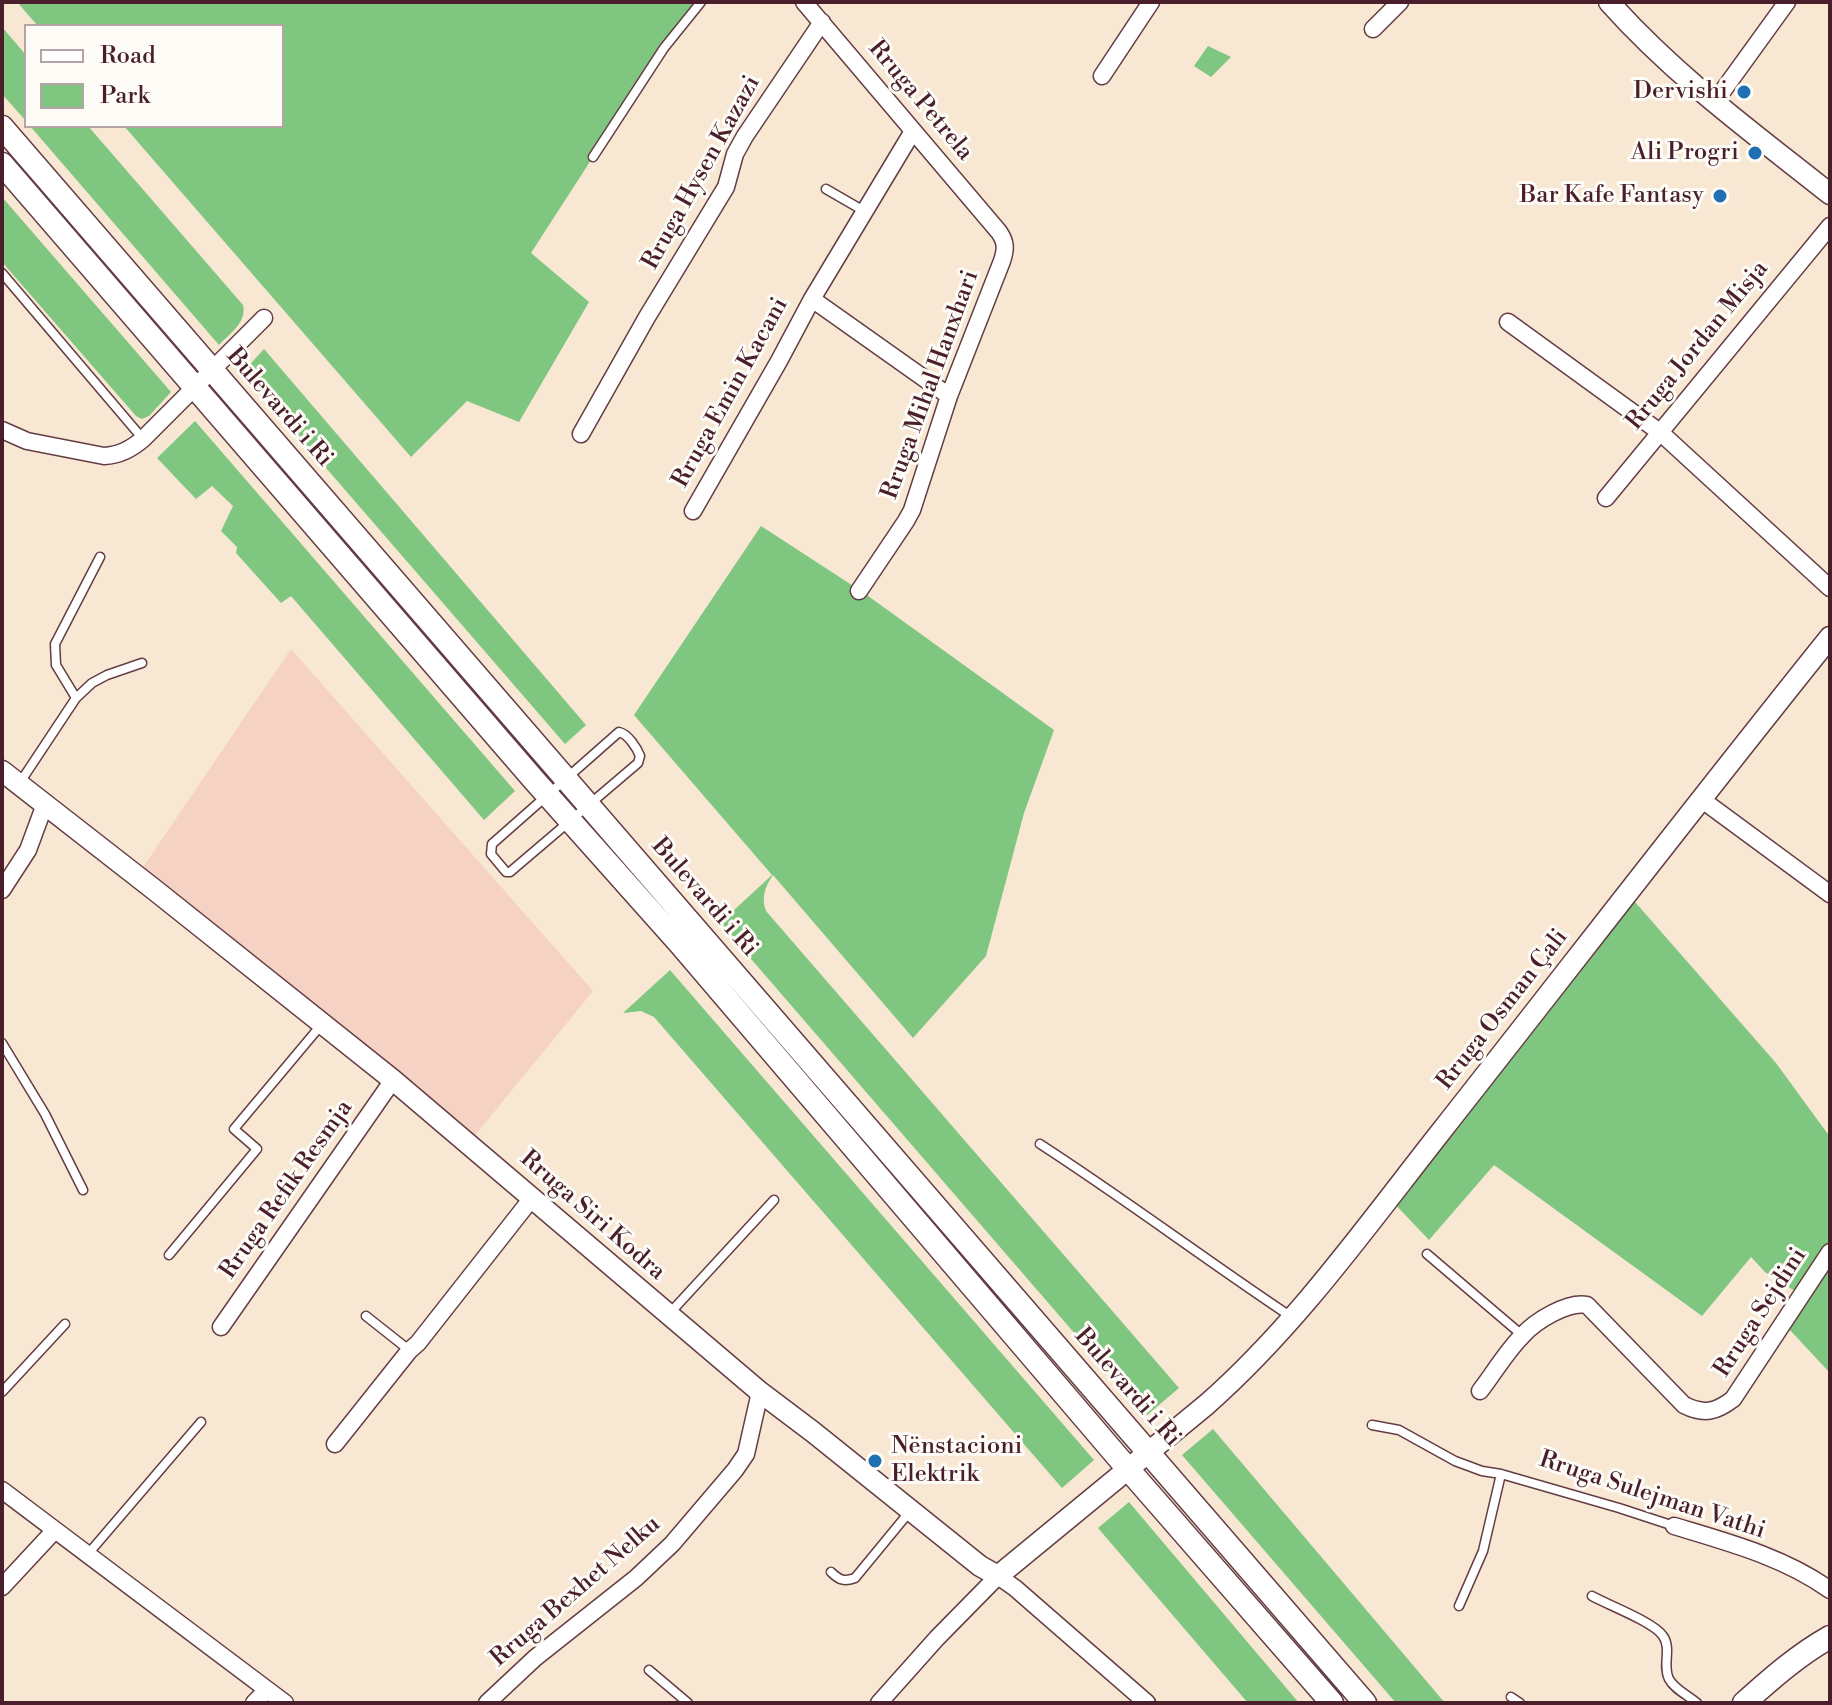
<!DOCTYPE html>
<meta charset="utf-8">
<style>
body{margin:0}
#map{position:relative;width:1832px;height:1705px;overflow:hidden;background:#f8e7d2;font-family:"Libre Bodoni",serif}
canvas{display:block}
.frame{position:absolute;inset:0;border:4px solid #4a1f2b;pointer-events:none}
.legend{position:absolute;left:24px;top:24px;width:260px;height:104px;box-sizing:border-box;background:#fdfcf7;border:2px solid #b5a4a5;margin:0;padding:10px 14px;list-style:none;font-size:24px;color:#4a1f2b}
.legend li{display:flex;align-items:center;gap:16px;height:40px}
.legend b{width:40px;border:2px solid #b5a4a5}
</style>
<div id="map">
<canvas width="1832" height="1705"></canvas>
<div class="frame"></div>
<ul class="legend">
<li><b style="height:10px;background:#fff"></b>Road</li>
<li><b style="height:22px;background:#7fc681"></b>Park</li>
</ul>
</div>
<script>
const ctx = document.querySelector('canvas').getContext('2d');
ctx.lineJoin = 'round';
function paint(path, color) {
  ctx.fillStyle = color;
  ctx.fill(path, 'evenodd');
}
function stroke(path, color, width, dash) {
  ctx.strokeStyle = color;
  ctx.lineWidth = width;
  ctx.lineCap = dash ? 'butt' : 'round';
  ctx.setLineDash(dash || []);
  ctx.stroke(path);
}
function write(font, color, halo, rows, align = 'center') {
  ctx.font = font + ' "Libre Bodoni",serif';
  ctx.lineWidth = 6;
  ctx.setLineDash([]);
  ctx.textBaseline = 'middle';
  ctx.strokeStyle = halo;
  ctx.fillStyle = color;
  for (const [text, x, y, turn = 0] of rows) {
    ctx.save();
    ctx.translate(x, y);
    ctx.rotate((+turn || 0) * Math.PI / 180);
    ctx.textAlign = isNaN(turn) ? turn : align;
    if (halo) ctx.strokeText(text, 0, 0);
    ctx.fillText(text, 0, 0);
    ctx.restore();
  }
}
paint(new Path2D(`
 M291,649L593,991L468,1144L137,876Z`), '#f6d2c4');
paint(new Path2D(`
 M17,2H701L593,157L531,253L589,302L519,422L467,401L411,457L124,126H282V26H38Z
 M2,27L26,55V121L2,94Z
 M1208,46L1231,57L1211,77L1194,66Z
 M30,126H88L243,305C247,323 230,333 219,345Z
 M2,197L171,392L149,416L142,419L136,416L2,262Z
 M264,349L586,725L565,744L243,372Z
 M195,421L515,791L484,820L291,596L281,603L236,553L237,547L221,531L233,506L212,486L196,499L157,458Z
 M761,526L864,593L1054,730L1024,813L986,956L913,1038L773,875C765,886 761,898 766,911L1179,1388L1146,1416L720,923L772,875L634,715Z
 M1628,894L1776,1063L1830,1137V1373L1789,1329L1809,1300L1765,1272L1751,1257L1702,1316L1494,1165L1429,1240L1391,1200Z
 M670,970L1094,1460L1062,1488L654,1017L641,1011L623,1013Z
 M1213,1429L1445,1703H1396L1182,1455Z
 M1129,1502L1299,1703H1248L1098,1528Z`), '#7fc681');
const service = new Path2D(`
 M593,157L664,48L701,2
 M826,189L864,211
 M2,273L143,439
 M76,698L56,665L55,644L100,557
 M619,732C628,734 637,748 640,756L638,763L510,872H506L491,854L492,844Z
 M19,784L76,698L92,683L107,675L142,663
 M2,1043L45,1114L83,1190
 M1040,1144C1125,1199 1206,1260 1290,1316
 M1427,1254L1522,1335
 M169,1255L257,1149L234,1129L322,1024
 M669,1314L774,1200
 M366,1316L409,1350
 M2,1392L65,1324
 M1372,1425L1399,1430L1455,1461L1482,1471L1501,1474L1619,1508L1674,1526
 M88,1554L201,1422
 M831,1572C839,1580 844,1582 855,1578L911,1510
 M1592,1596C1608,1605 1654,1622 1663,1636C1672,1649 1662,1665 1669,1679C1674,1689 1689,1696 1697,1703
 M1459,1606L1483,1551L1501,1474
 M649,1670L688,1703
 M1511,1697L1520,1703`);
const minor = new Path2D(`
 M804,2L999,232C1006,242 1006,249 1002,261L949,396L912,510L906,521L859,591
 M1373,29L1400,2
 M1102,76L1151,2
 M1714,103L1787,2
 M812,299L949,396
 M1508,322L1661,433L1830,588
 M2,430L27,441L104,456C120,455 131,449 143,439L264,318
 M581,434L647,317L726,187L735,154L745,136L822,22
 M1606,498L1830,226
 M693,511L779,361L812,299L913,131
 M1701,799L1830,894
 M2,890L28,850L45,804
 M221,1327L393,1080
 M1480,1391C1494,1373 1506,1352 1522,1336C1535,1321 1568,1301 1587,1305L1684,1405C1704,1415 1716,1412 1733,1399L1830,1252
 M335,1444L409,1351L418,1343L532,1198
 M2,1490L285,1703
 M1674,1526C1727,1542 1784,1557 1830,1590
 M2,1587L55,1530
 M254,1703L267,1690
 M487,1703L535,1658L636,1578L672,1544L735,1470L746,1454L760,1392
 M879,1703L937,1638L998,1576L1015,1588L1147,1703`);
const tertiary = new Path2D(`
 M1609,2C1676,77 1752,132 1830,194
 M2,771L156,891L393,1080L760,1392L813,1432L980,1566L998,1576L1206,1405C1297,1325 1368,1224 1443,1129C1572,965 1699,800 1830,637`);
const secondary = new Path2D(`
 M2,127L1365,1703
 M2,164L534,780L680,944L1128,1469L1332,1703
 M1744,1703C1772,1678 1798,1655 1830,1637`);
stroke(service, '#643d44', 11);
stroke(minor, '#643d44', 19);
stroke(tertiary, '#643d44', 23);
stroke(secondary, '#643d44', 25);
stroke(service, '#fff', 8);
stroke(minor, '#fff', 16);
stroke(tertiary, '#fff', 20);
stroke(secondary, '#fff', 22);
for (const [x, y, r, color] of [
 [1744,92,8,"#1f6fb2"],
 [1755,153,8,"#1f6fb2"],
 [1720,196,8,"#1f6fb2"],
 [875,1461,8,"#1f6fb2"]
]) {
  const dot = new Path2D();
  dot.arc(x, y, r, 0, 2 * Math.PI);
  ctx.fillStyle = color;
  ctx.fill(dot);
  stroke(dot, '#fdfcf7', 3);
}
write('24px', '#4a1f2b', '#fdfcf7', [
 ["Dervishi",1728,92],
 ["Ali Progri",1739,153],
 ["Bar Kafe Fantasy",1704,196],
 ["Nënstacioni",891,1447,"left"],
 ["Elektrik",891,1475,"left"]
], 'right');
write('24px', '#4a1f2b', '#fdfcf7', [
 ["Rruga Petrela",920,101,50],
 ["Rruga Hysen Kazazi",702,173,-61],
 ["Rruga Jordan Misja",1698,346,-51],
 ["Rruga Mihal Hanxhari",931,385,-70],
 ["Rruga Emin Kacani",731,393,-61],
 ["Bulevardi i Ri",279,408,49],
 ["Bulevardi i Ri",704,898,49],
 ["Rruga Osman Çali",1503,1010,-52],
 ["Rruga Refik Resmja",287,1190,-55],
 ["Rruga Siri Kodra",592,1216,41],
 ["Rruga Sejdini",1761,1313,-57],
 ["Bulevardi i Ri",1127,1388,49],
 ["Rruga Sulejman Vathi",1652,1496,18],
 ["Rruga Bexhet Nelku",576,1592,-41]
]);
</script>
